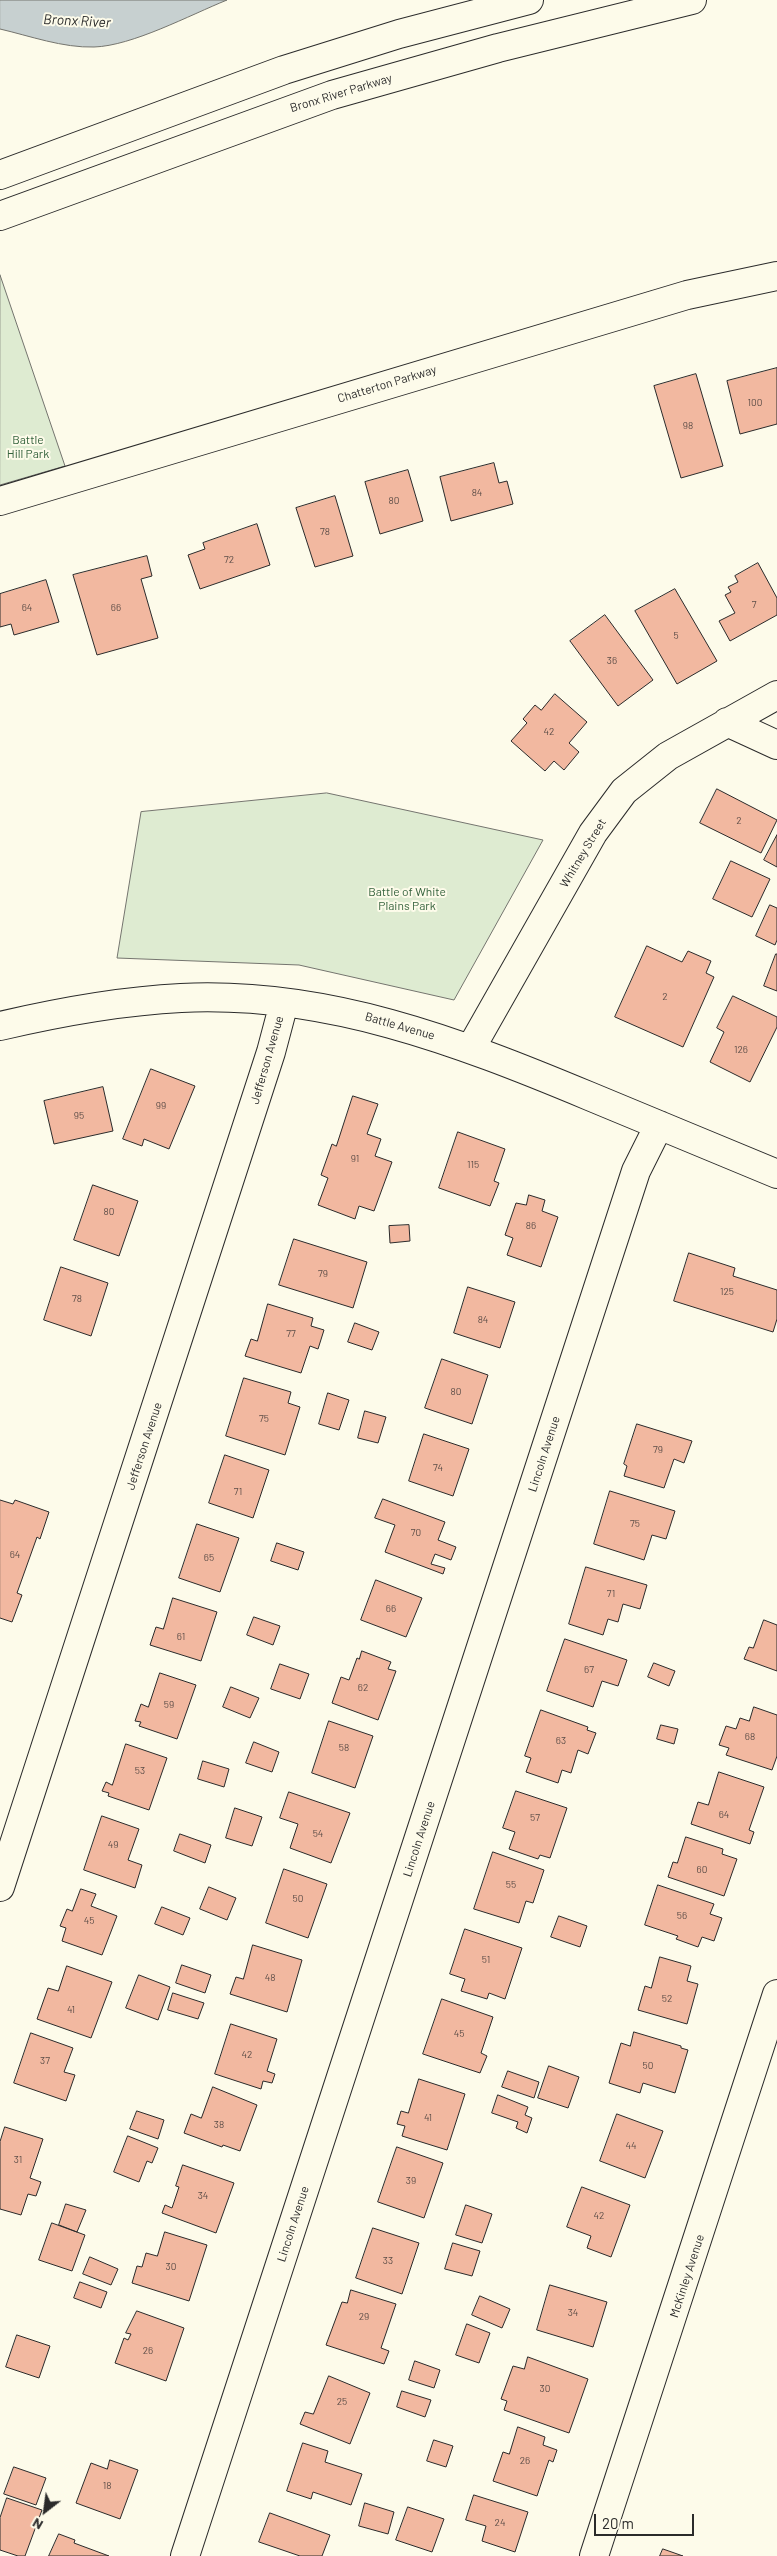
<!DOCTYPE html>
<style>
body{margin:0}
#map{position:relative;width:777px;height:2556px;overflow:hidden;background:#fdfbea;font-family:Barlow,sans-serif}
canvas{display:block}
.north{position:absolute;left:20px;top:2486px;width:50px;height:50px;-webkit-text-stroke:4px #fdfbea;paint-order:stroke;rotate:210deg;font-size:14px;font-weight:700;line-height:20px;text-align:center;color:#2b2b2b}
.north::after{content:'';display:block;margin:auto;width:18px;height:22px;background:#2b2b2b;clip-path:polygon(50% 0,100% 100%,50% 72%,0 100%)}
.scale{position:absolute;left:594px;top:2514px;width:100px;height:22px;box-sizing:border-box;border:2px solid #2b2b2b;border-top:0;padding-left:6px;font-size:15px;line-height:18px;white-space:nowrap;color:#2b2b2b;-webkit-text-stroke:4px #fdfbea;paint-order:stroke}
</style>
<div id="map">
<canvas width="777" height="2556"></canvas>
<div class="north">N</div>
<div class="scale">20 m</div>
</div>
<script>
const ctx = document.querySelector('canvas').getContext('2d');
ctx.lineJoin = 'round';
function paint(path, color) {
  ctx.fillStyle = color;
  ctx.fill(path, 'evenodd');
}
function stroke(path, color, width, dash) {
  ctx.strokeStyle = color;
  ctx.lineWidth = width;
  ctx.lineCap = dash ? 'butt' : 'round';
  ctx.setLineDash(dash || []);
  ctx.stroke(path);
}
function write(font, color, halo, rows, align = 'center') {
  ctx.font = font + ' Barlow,sans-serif';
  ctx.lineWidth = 4;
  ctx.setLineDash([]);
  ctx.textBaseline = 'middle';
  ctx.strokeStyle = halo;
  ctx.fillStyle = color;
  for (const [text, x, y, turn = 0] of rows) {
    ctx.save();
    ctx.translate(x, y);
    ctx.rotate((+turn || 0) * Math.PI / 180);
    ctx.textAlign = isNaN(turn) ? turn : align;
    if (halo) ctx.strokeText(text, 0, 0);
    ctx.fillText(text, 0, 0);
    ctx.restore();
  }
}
const green = new Path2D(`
 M0,275L65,466L0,485Z
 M327,793L543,840L454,1000L299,965L117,958L141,812Z`);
paint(green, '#deebd1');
stroke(green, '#74746e', 1);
const water = new Path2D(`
 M0,0H227C190,15 132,46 94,47C63,48 30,36 0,29Z`);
paint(water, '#c7d0d0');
stroke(water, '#74746e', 1);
const building = new Path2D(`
 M777,368V424L740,434L727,381Z
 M696,374L723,466L681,478L654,386Z
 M494,463L499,483L507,481L513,504L451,521L440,477Z
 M408,470L423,521L380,534L365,482Z
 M335,496L353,556L315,567L296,508Z
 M257,524L270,565L200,589L188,555L205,549L203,543Z
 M147,556L152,576L141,579L158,638L97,655L73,575Z
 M758,563L777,598V615L730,641L719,621L735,613L725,595L731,592L728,587L738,582L735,576Z
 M46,580L59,622L14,635L11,624L0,627V594Z
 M675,589L717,661L677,684L635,611Z
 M605,615L653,680L618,706L570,641Z
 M555,694L587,722L569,743L579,752L564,770L554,761L545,771L511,741L527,723L523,719L535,705L541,710Z
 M717,789L777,820L761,853L700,823Z
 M777,835V867L764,860Z
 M731,861L770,879L752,917L713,899Z
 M770,905L777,908V940L775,945L756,936Z
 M647,946L682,962L688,951L711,961L706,973L714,977L683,1047L615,1017Z
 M776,954H777V991L764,986Z
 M733,996L777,1017V1027L750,1082L710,1062L724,1032L717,1028Z
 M151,1069L195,1086L169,1149L144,1139L142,1146L123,1139Z
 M103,1087L113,1131L54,1144L44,1101Z
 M353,1096L378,1104L367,1134L381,1139L375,1156L392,1162L374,1211L359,1206L355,1219L318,1205L328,1178L321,1175L332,1144L336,1146Z
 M458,1132L505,1149L494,1181L499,1183L490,1206L439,1188Z
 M93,1185L138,1201L119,1256L74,1240Z
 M529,1195L545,1200L542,1211L558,1217L541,1267L507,1255L513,1238L505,1235L516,1203L526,1205Z
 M409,1225L410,1241L390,1243L389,1226Z
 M294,1239L367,1262L353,1308L279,1285Z
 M689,1253L735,1268L733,1276L777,1290V1319L773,1332L674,1301Z
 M61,1267L108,1283L91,1336L44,1320Z
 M468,1287L515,1302L500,1348L454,1333Z
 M268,1304L313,1318L311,1326L324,1330L318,1349L310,1346L301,1373L245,1356L251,1339L257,1341Z
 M355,1323L379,1332L372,1350L348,1342Z
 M442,1359L488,1375L472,1424L425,1408Z
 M244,1378L291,1392L288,1403L300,1407L285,1455L226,1436Z
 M328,1393L349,1400L339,1430L319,1424Z
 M365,1411L386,1417L378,1443L358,1438Z
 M637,1424L692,1441L684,1463L674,1459L664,1488L624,1476L627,1466L624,1464Z
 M424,1434L469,1449L453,1496L409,1481Z
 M225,1455L269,1470L253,1518L209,1503Z
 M610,1491L675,1511L666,1539L652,1535L644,1560L594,1544Z
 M383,1499L445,1522L438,1540L456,1547L451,1560L435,1554L431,1564L445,1568L443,1574L385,1552L395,1525L375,1518Z
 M0,1500L13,1504L15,1500L49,1512L40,1539L37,1537L17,1593L22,1595L12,1622L0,1618Z
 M197,1524L239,1538L220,1592L179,1578Z
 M277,1543L304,1552L298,1570L271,1561Z
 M586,1567L647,1585L640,1609L623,1604L618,1622L608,1619L603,1635L569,1624Z
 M376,1580L422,1598L406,1637L361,1620Z
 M173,1598L217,1612L201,1661L150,1645L156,1627L163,1629Z
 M254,1617L280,1626L273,1645L247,1635Z
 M764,1620L777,1625V1671L744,1659L749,1647L753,1648Z
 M565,1639L627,1660L618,1686L602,1681L593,1707L547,1691Z
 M362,1651L391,1662L388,1669L396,1671L378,1720L332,1703L341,1677L349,1680L357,1658L359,1659Z
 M654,1663L675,1671L669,1686L648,1677Z
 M280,1664L309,1674L300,1699L271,1689Z
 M160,1673L196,1685L177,1739L139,1726L141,1722L135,1721L141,1704L148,1707Z
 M231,1687L259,1698L250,1718L223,1707Z
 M754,1707L777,1715V1756L772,1770L726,1755L729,1748L719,1745L726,1726L736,1729L740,1718L749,1721Z
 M541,1710L588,1727L587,1730L596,1733L588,1754L578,1750L571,1773L562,1770L558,1783L526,1772L531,1758L525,1756Z
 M329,1721L373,1736L355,1788L312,1773Z
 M661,1725L678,1729L674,1744L657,1739Z
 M254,1742L279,1752L272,1772L246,1763Z
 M126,1744L167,1758L149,1810L108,1796L109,1793L102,1791L106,1782L112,1785Z
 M203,1761L229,1769L224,1787L198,1779Z
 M719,1772L764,1787L749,1830L754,1832L750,1844L691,1824L698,1802L708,1805Z
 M516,1791L567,1808L550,1858L540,1855L538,1859L509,1849L515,1832L503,1828Z
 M289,1792L350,1813L331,1863L290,1848L298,1824L280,1818Z
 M235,1808L262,1817L252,1846L226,1838Z
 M102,1816L139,1829L128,1860L142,1865L135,1888L84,1870Z
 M180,1834L211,1845L205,1863L174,1851Z
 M686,1837L723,1849L722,1854L737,1859L724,1896L668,1877L673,1862L677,1863Z
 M493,1852L544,1870L533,1903L526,1901L519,1923L474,1909Z
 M284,1869L327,1884L308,1938L266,1923Z
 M658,1885L714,1904L710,1914L722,1918L714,1941L702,1937L698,1947L676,1939L678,1936L645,1925Z
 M209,1887L236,1898L227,1920L200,1909Z
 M81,1889L96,1894L91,1906L117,1916L102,1955L62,1941L66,1928L60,1926L67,1909L72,1911Z
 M162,1907L190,1918L183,1935L155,1924Z
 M559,1916L587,1926L580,1947L551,1937Z
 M465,1929L522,1948L505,1999L489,1993L487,1999L461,1991L465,1979L450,1974Z
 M253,1945L302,1960L287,2012L230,1994L236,1977L243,1979Z
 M660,1957L691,1966L687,1981L698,1984L687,2024L638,2010L645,1986L651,1988Z
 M182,1965L211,1975L205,1993L176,1983Z
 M67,1966L112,1982L91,2038L37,2019L48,1988L58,1991Z
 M139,1975L170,1987L158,2020L126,2008Z
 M173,1993L204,2003L198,2019L168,2010Z
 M442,1999L493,2017L481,2053L487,2056L480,2073L423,2054Z
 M231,2024L277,2039L267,2071L275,2074L272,2083L263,2081L261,2089L215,2074Z
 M634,2032L681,2046V2048L688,2050L675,2093L643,2083L640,2093L609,2083L621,2043L630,2046Z
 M31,2033L73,2048L64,2072L75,2075L66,2101L14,2083Z
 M549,2066L579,2077L568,2108L538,2098Z
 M508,2071L539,2082L534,2098L502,2087Z
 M419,2079L465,2094L447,2150L402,2136L405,2126L397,2124L401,2111L408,2113Z
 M213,2087L257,2105L240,2151L223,2145L222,2147L184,2133L191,2114L201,2118Z
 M498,2095L528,2107L525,2115L532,2118L527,2133L516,2128L518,2122L492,2113Z
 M137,2111L164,2120L158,2139L130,2129Z
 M617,2114L663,2131L645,2178L600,2161Z
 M5,2127L43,2139L30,2178L41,2182L36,2196L28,2194L21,2215L0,2209V2142Z
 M128,2136L158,2148L152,2163L147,2161L139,2182L114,2172Z
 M397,2147L443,2163L424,2218L378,2202Z
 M183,2165L234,2183L216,2233L162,2213L165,2205L172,2208L179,2187L176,2186Z
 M582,2187L630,2205L611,2257L587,2248L591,2236L567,2227Z
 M66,2204L86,2210L77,2232L59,2225Z
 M466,2205L492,2214L482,2243L456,2235Z
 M52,2223L85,2235L72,2271L39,2260Z
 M373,2228L419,2243L402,2294L356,2278Z
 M165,2232L207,2245L189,2301L132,2283L137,2266L142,2267L146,2253L157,2256Z
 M453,2243L480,2251L472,2276L445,2269Z
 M90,2257L118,2269L111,2285L83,2274Z
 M80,2282L107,2292L101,2308L74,2298Z
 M550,2285L607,2302L593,2347L537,2330Z
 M351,2290L396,2304L381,2348L389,2351L384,2364L326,2345L342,2302L347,2303Z
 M480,2296L510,2309L502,2328L472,2315Z
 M137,2311L184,2328L166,2381L115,2363L124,2338L128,2340L131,2334L126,2333Z
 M467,2324L490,2333L479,2363L456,2355Z
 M17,2335L50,2346L39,2378L6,2367Z
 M528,2357L588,2379L569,2433L504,2410L507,2401L501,2399L513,2366L524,2369Z
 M415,2361L440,2370L434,2388L409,2380Z
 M329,2376L370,2393L350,2444L300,2424L305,2412L313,2414Z
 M402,2391L431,2400L425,2417L397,2407Z
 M518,2427L545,2437L543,2445L557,2450L553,2462L549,2460L537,2496L493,2481L503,2452L509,2454Z
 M434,2440L453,2446L446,2467L427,2461Z
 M303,2443L328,2451L325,2462L362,2474L351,2505L313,2492L311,2499L287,2491Z
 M110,2460L138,2470L120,2519L76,2503L91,2463L107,2469Z
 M14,2467L46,2478L36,2505L4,2494Z
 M474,2495L528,2512L515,2552L482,2541L486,2526L466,2520Z
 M7,2498L42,2510L25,2556H18L0,2550V2518Z
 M365,2503L394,2512L388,2534L359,2526Z
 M408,2507L444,2519L432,2552L396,2540Z
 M270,2513L330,2535L322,2556H300L259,2542Z
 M59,2534L75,2540L74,2543L109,2556H49Z
 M663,2549L683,2556H660Z`);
paint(building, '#f2b8a0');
stroke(building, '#2b2b2b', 1);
const minor = new Path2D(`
 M0,501L687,295L777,276
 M727,722L777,745
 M0,1026C60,1012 120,1001 181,998C326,991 457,1041 589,1096C652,1122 714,1148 777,1174
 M471,1048L593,833L624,791L668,756L777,695
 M0,1887L271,1052L284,1003
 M185,2556L636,1171L659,1125
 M594,2556L777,1994`);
const highway = new Path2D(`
 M0,175L284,70L399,34L529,0
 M0,216L332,95L498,48L692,0`);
stroke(minor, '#2b2b2b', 30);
stroke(highway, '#2b2b2b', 30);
stroke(minor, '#fdfbea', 28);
stroke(highway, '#fdfbea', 28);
write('10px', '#5d4e48', null, [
 ["100",755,403],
 ["98",688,426],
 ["84",477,493],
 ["80",394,501],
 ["78",325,532],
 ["72",229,560],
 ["7",754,605],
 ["64",27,608],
 ["66",116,608],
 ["5",676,636],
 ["36",612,661],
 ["42",549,732],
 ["2",739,821],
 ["2",665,997],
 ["126",741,1050],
 ["99",161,1106],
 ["95",79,1116],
 ["91",355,1159],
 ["115",473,1165],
 ["80",109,1212],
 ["86",531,1226],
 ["79",323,1274],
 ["125",727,1292],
 ["78",77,1299],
 ["84",483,1320],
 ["77",291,1334],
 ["80",456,1392],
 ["75",264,1419],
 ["79",658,1450],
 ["74",438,1468],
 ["71",238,1492],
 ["75",635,1524],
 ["70",416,1533],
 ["64",15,1555],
 ["65",209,1558],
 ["71",611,1594],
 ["66",391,1609],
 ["61",181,1637],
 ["67",589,1670],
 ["62",363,1688],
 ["59",169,1705],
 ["68",750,1737],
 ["63",561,1741],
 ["58",344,1748],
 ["53",140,1771],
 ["64",724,1815],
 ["57",535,1818],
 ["54",318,1834],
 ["49",113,1845],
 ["60",702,1870],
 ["55",511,1885],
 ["50",298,1899],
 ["56",682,1916],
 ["45",89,1921],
 ["51",486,1960],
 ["48",270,1978],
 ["52",667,1999],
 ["41",71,2010],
 ["45",459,2034],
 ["42",247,2055],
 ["37",45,2061],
 ["50",648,2066],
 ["41",428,2118],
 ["38",219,2125],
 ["44",631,2146],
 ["31",18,2160],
 ["39",411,2181],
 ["34",203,2196],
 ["42",599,2216],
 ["33",388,2261],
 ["30",171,2267],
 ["34",573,2313],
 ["29",364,2317],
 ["26",148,2351],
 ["30",545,2389],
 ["25",342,2402],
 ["26",525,2461],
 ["18",107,2486],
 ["24",500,2523]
]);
write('12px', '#2b2b2b', '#fdfbea', [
 ["Bronx River Parkway",341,93,-17],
 ["Chatterton Parkway",387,384,-17],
 ["Whitney Street",583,853,-59],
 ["Battle Avenue",400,1026,16],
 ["Jefferson Avenue",267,1060,-74],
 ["Jefferson Avenue",144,1446,-72],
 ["Lincoln Avenue",544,1454,-72],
 ["Lincoln Avenue",419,1839,-72],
 ["Lincoln Avenue",293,2224,-72],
 ["McKinley Avenue",687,2276,-72]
]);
write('12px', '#34623c', '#fdfbea', [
 ["Battle",28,440],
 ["Hill Park",28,454],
 ["Battle of White",407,892],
 ["Plains Park",407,906]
]);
write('italic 14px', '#2b2b2b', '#fdfbea', [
 ["Bronx River",77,21,3]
]);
</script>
